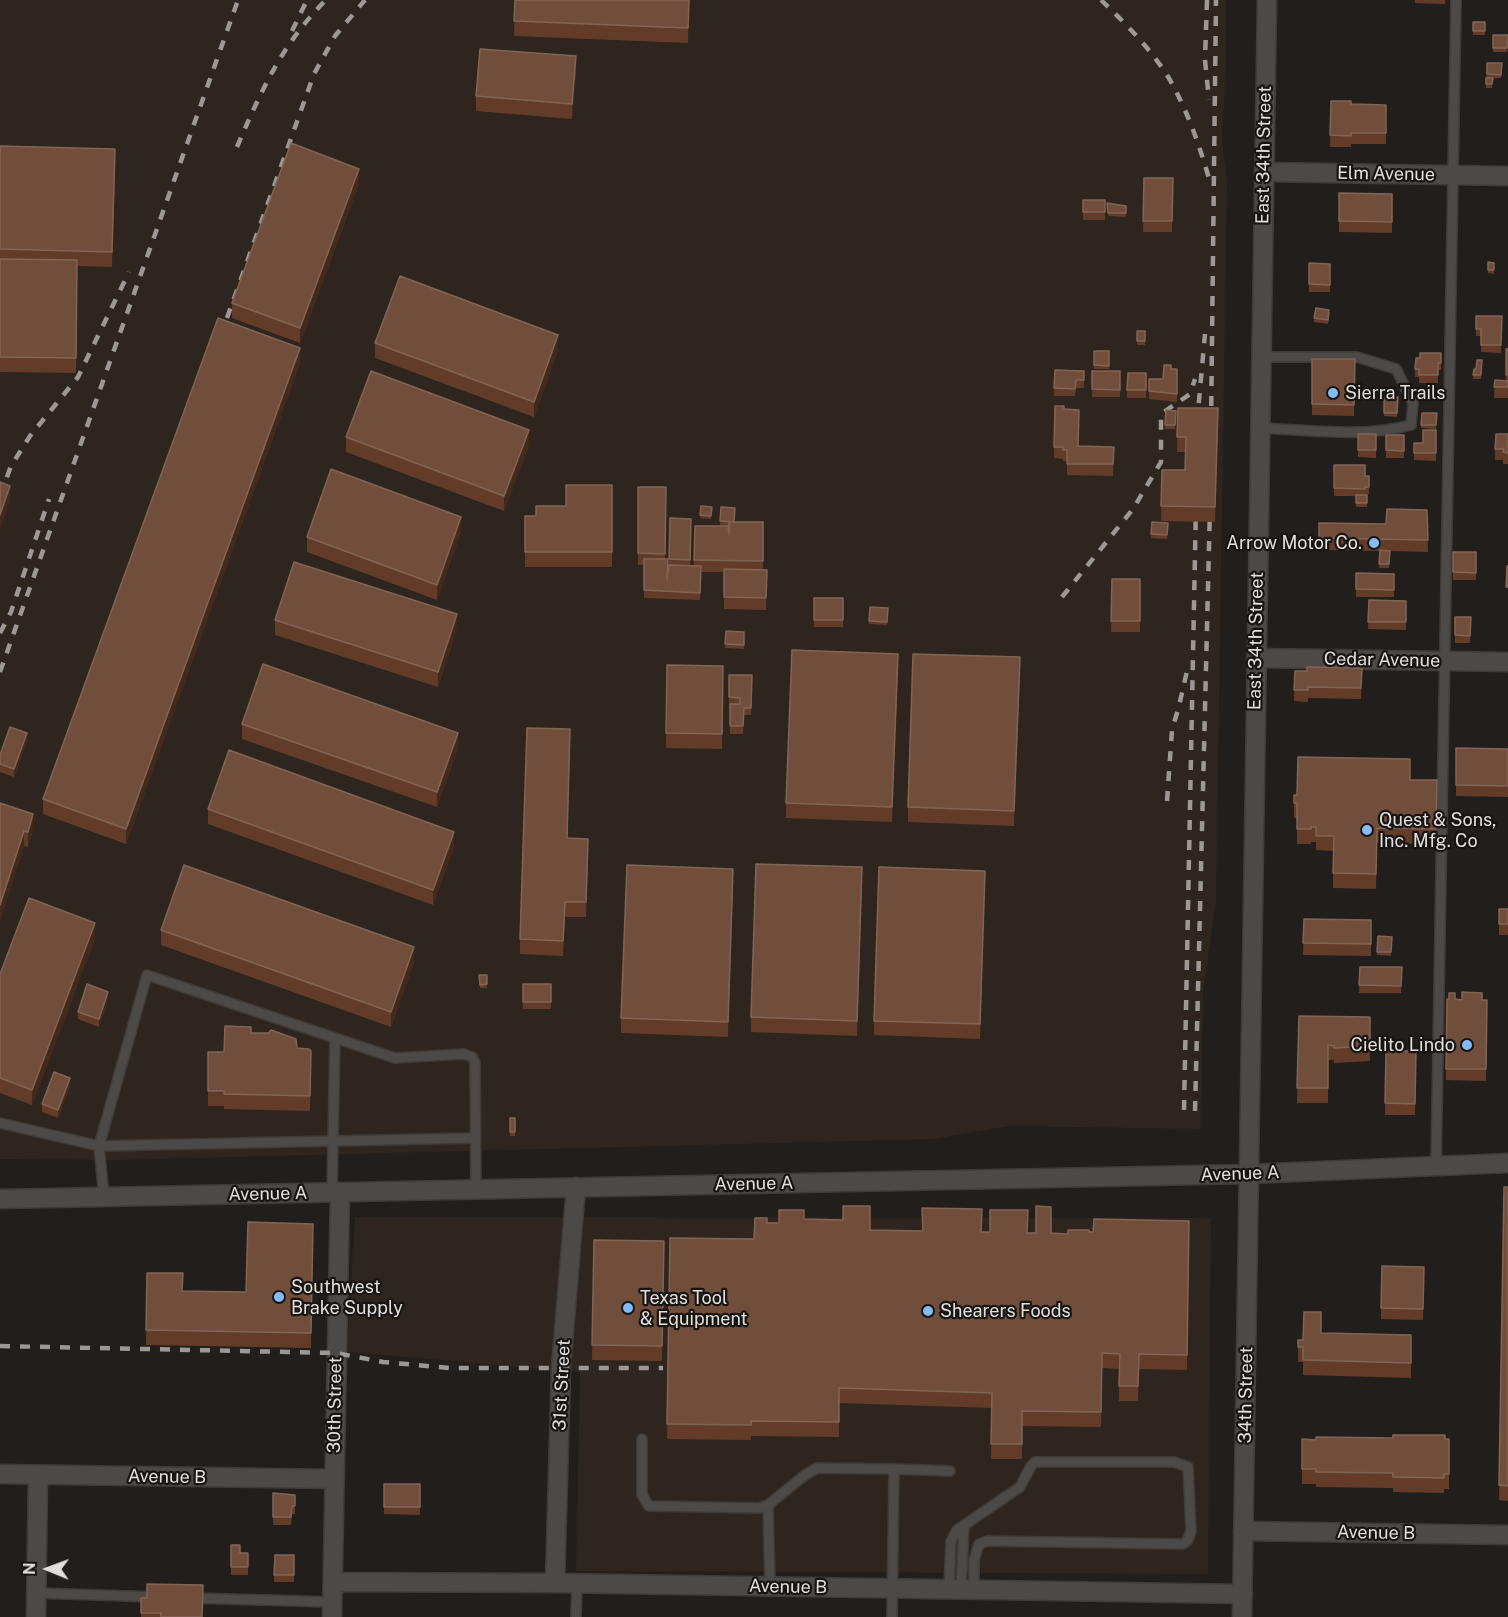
<!DOCTYPE html>
<style>
body{margin:0}
#map{position:relative;width:1508px;height:1617px;overflow:hidden;background:#221e1b;font-family:"Public Sans",sans-serif}
canvas{display:block}
.north{position:absolute;left:18px;top:1539px;width:60px;height:60px;-webkit-text-stroke:4px #181412;paint-order:stroke;rotate:271deg;font-size:16px;font-weight:700;line-height:24px;text-align:center;color:#e1dedc}
.north::after{content:'';display:block;margin:auto;width:21px;height:27px;background:#e1dedc;clip-path:polygon(50% 0,100% 100%,50% 72%,0 100%)}
</style>
<div id="map">
<canvas width="1508" height="1617"></canvas>
<div class="north">N</div>
</div>
<script>
const ctx = document.querySelector('canvas').getContext('2d');
ctx.lineJoin = 'round';
function paint(path, color) {
  ctx.fillStyle = color;
  ctx.fill(path, 'evenodd');
}
function stroke(path, color, width, dash) {
  ctx.strokeStyle = color;
  ctx.lineWidth = width;
  ctx.lineCap = dash ? 'butt' : 'round';
  ctx.setLineDash(dash || []);
  ctx.stroke(path);
}
function write(font, color, halo, rows, align = 'center') {
  ctx.font = font + ' "Public Sans",sans-serif';
  ctx.lineWidth = 4.5;
  ctx.setLineDash([]);
  ctx.textBaseline = 'middle';
  ctx.strokeStyle = halo;
  ctx.fillStyle = color;
  for (const [text, x, y, turn = 0] of rows) {
    ctx.save();
    ctx.translate(x, y);
    ctx.rotate((+turn || 0) * Math.PI / 180);
    ctx.textAlign = isNaN(turn) ? turn : align;
    if (halo) ctx.strokeText(text, 0, 0);
    ctx.fillText(text, 0, 0);
    ctx.restore();
  }
}
paint(new Path2D(`
 M0,0H1226V66L1222,142L1227,182L1216,900L1203,993L1201,1129L1009,1126L934,1139L118,1160L0,1159Z
 M355,1217L1211,1218L1208,1574L576,1571L580,1372L347,1352Z`), '#2e251f');
const lane = new Path2D(`
 M1260,428C1309,430 1363,438 1411,425L1413,403L1396,369L1357,357H1261
 M0,1123L99,1146L104,1197
 M475,1138L99,1146L147,975L395,1058L464,1054L472,1057L475,1063L476,1189
 M1436,1166L1456,0
 M332,1192L335,1038
 M642,1439V1495L649,1506L759,1508L768,1505L805,1475L817,1468L894,1469L892,1617
 M894,1469L950,1471
 M768,1505L770,1586
 M949,1589L951,1541L957,1530L1020,1487L1031,1466L1035,1462H1174L1188,1467L1191,1531L1188,1540L1183,1544L987,1541L979,1544L974,1560V1590
 M961,1589L964,1525
 M36,1593L157,1597
 M192,1598L332,1602
 M576,1617L577,1584`);
const street = new Path2D(`
 M1264,172L1508,176
 M1256,658L1508,662
 M0,1474L335,1479
 M1243,1531L1508,1535
 M333,1582L555,1583L1243,1594
 M555,1583L561,1367L576,1187
 M36,1617L38,1475
 M332,1617L340,1192`);
const secondary = new Path2D(`
 M0,1199L1249,1174L1508,1163
 M1242,1617L1267,0`);
stroke(lane, '#3e3b39', 12);
stroke(street, '#3e3b39', 21);
stroke(secondary, '#3e3b39', 21);
stroke(lane, '#4d4946', 9);
stroke(street, '#4d4946', 18);
stroke(secondary, '#4d4946', 18);
stroke(new Path2D(`
 M1101,0C1126,24 1152,50 1170,80C1188,112 1200,147 1210,182
 M1207,0L1205,60L1209,100
 M292,31L307,0
 M237,147C261,91 282,44 326,0
 M227,318L314,74L335,36L365,0
 M1197,423L1205,334
 M1211,426L1216,0
 M0,496L11,466L30,436L78,377L129,272
 M1062,597L1133,509L1161,462V414L1190,394L1195,379
 M0,633L11,612L49,499
 M0,672L238,0
 M1167,801L1172,730L1179,706L1187,671
 M1184,1110L1196,504
 M1195,1111L1210,507
 M0,1346L336,1353L383,1362L449,1368H663`), '#9b9895', 4.5, [10, 10]);
paint(new Path2D(`
 M515,0H689L688,43L514,36Z
 M1415,0H1445V4L1415,3Z
 M1473,22H1485V35H1473Z
 M1493,35H1508L1507,52H1493Z
 M1487,63H1502L1501,78H1493L1492,88H1486Z
 M576,71L572,119L476,111V96Z
 M1331,101L1351,104L1386,105V144H1351V147H1330Z
 M0,146L115,164L112,267L77,266L76,373L0,372Z
 M1144,178H1173L1172,232H1143Z
 M359,184L300,343L232,318V303Z
 M1339,193L1392,194V233L1339,232Z
 M1083,200H1105V220H1083Z
 M1107,203L1126,206V217L1108,216Z
 M1488,262L1494,263V274L1488,273Z
 M1309,263L1330,264V292H1309Z
 M1329,314L1328,324L1314,322V318Z
 M1476,316H1502L1501,353L1481,352V336H1476Z
 M1137,331H1145V345H1137Z
 M375,343L558,350L534,417L375,358Z
 M1506,349H1508V398H1494L1495,380L1506,381Z
 M1094,351H1109V369H1094Z
 M1441,353V370H1438V383H1419V377H1415V369L1420,358Z
 M1312,359H1355L1354,416L1312,415Z
 M1482,360L1481,379H1473L1474,369H1476Z
 M300,363L126,844L43,814V799Z
 M1171,369H1177V402L1149,399V379H1163Z
 M1055,370L1084,371V388H1076L1075,396H1054Z
 M1092,371H1120V397H1092Z
 M1128,373H1146V398H1127Z
 M1384,397H1398L1397,417L1384,416Z
 M1055,406L1064,409L1079,446L1114,447L1113,476L1067,475V461H1063V459L1054,458Z
 M1178,408L1218,423L1215,522L1161,521L1162,470H1185L1186,452H1177Z
 M1166,410L1176,411L1175,429H1165Z
 M1422,413H1437L1436,429L1421,428Z
 M1436,430V461L1414,460V443H1423Z
 M1358,434H1376V458L1358,457Z
 M1508,434V464H1503V460H1495V449Z
 M1386,435H1404V458H1386Z
 M346,437L529,445L504,511L346,452Z
 M1334,465L1365,476H1369V494H1365L1367,495V507H1356V496H1334Z
 M612,485V567H525V516H536L566,506Z
 M638,487H666L665,559L667,577L669,565L670,518L691,519L690,566H694L695,526L729,535V525H720L721,507L734,522H763V570H767L766,610L724,609V572H701L700,600L644,598V565H638Z
 M701,506L712,507L711,519L700,518Z
 M1427,510L1428,552L1390,551L1389,568H1379L1380,551L1319,550V523L1386,524Z
 M1152,522L1168,523L1167,539L1151,538Z
 M461,532L437,600L307,552V537Z
 M1453,552H1476V580H1453Z
 M1356,573L1394,574V597H1356Z
 M1112,579H1140V632H1111Z
 M814,598H843V627H814Z
 M1369,600L1406,601V630L1368,629Z
 M870,607L888,608L887,625L869,624Z
 M1471,617L1470,643H1455V635Z
 M275,620L457,629L438,687L275,635Z
 M726,631L744,632V649L725,648Z
 M667,665L723,666L722,749L666,748Z
 M1362,668L1361,699L1308,698V702L1294,701L1295,671H1307Z
 M898,669L892,822L786,818V803Z
 M1020,672L1014,826L908,822V807Z
 M729,675H752L751,715H744L743,734H730V705H729Z
 M242,724L458,748L437,807L242,739Z
 M27,741L14,777L0,772V755Z
 M570,744L567,838L588,854L586,917H565L563,956L520,954V939Z
 M1456,748L1508,749V797L1456,796Z
 M1410,780H1437L1436,844L1377,843L1376,889L1333,888V851L1316,850V842H1311V844H1297V818H1294V795Z
 M0,803L33,829L28,847L24,846L0,920Z
 M208,809L454,846L433,905L208,824Z
 M862,882L857,1036L751,1032V1017Z
 M733,884L728,1037L621,1033V1018Z
 M985,886L980,1039L874,1035V1021Z
 M1499,909H1508V935H1499Z
 M1304,919L1371,920V956L1303,955Z
 M161,930L414,962L391,1027L161,945Z
 M1378,936L1392,937L1391,956L1377,955Z
 M95,938L32,1105L0,1093V974Z
 M1360,967H1402L1401,993H1359Z
 M479,975H487V988H480Z
 M523,984H551V1009H523Z
 M108,999L99,1027L78,1019V1012Z
 M1447,999L1487,1000L1486,1081L1446,1080Z
 M1299,1016L1370,1017V1061L1334,1063V1060H1328V1103H1297Z
 M251,1033L297,1048L311,1051L310,1111L224,1109V1106H208V1091L224,1052Z
 M1386,1051H1416L1415,1115H1385Z
 M70,1086L58,1118L42,1112V1104Z
 M510,1118H515V1136H510Z
 M1504,1187H1508V1501L1499,1500Z
 M922,1208L981,1232L1068,1234L1093,1232L1189,1221L1187,1370L1139,1369L1138,1401H1119V1369L1102,1368L1101,1427L1022,1426V1459H991L992,1408L839,1403V1437L751,1436V1440L667,1439L670,1238L754,1239L767,1223H779L804,1219L843,1220L870,1230L922,1231Z
 M313,1224L311,1348L146,1345L147,1273L183,1291L246,1292Z
 M594,1240L664,1241L662,1361L592,1360Z
 M1382,1266L1424,1267L1423,1320L1381,1319Z
 M1321,1333L1411,1335V1378L1303,1375V1362H1298V1340H1303Z
 M1302,1439H1449V1489H1444V1493L1393,1492V1488L1316,1487V1484H1302Z
 M384,1484H420V1515L384,1514Z
 M273,1493L295,1495V1514H292L291,1525H273Z
 M231,1545L240,1553H248V1575H231Z
 M275,1555H294V1582H274Z
 M141,1598L203,1617H141Z`), '#633c29');
paint(new Path2D(`
 M576,56V71L572,119V104Z
 M359,169V184L300,343V328Z
 M558,335V350L534,417V402Z
 M300,348V363L126,844V829Z
 M529,430V445L504,511V496Z
 M10,486V501L0,530V515Z
 M461,517V532L437,600V585Z
 M457,614V629L438,687V672Z
 M898,654V669L892,822V807Z
 M1020,657V672L1014,826V811Z
 M27,733V741L14,777V769Z
 M458,733V748L437,807V792Z
 M33,814V829L28,847V832Z
 M24,831V846L0,920V905Z
 M454,832V846L433,905V890Z
 M862,867V882L857,1036V1021Z
 M733,869V884L728,1037V1022Z
 M985,871V886L980,1039V1024Z
 M95,923V938L32,1105V1090Z
 M414,947V962L391,1027V1012Z
 M108,992V999L99,1027V1019Z
 M70,1078V1086L58,1118V1110Z`), '#44291b');
const building = new Path2D(`
 M515,0H689L688,28L514,21Z
 M1473,22H1485V31H1473Z
 M1493,35H1508L1507,48H1493Z
 M480,49L576,56L572,104L476,96Z
 M1487,63H1502L1501,75L1487,74Z
 M1486,78H1493L1492,84H1486Z
 M1331,101H1351V104L1386,105V133H1351V136L1330,135Z
 M291,143L359,169L300,328L232,303Z
 M0,146L115,149L112,252L0,249Z
 M1144,178H1173L1172,221H1143Z
 M1339,193L1392,194V222L1339,221Z
 M1083,200H1105V212H1083Z
 M1107,203L1126,206V213H1108Z
 M0,259L77,260L76,358L0,357Z
 M1488,262L1494,263V270H1488Z
 M1309,263L1330,264V285L1309,284Z
 M400,276L558,335L534,402L375,343Z
 M1316,308L1329,310L1328,320L1314,318Z
 M1476,316H1502L1501,345H1481V329H1476Z
 M218,318L300,348L126,829L43,799Z
 M1137,331H1145V341H1137Z
 M1506,349H1508V375H1506Z
 M1094,351H1109V366L1094,365Z
 M1420,353H1441V363H1438V375H1419V369H1415L1416,358H1420Z
 M1312,359H1355L1354,405L1312,404Z
 M1477,360H1482L1481,375H1473L1474,369H1476Z
 M1164,365H1171V369H1177V394L1149,391V379H1163Z
 M1055,370L1084,371V380H1076L1075,389L1054,388Z
 M371,371L529,430L504,496L346,437Z
 M1092,371H1120V390L1092,389Z
 M1128,373H1146V390H1127Z
 M1495,380L1508,381V387H1494Z
 M1384,397H1398L1397,413H1384Z
 M1055,406H1064V409L1079,410L1078,446L1114,447L1113,464H1067V450H1063V447H1054Z
 M1178,408H1218L1215,507L1161,506L1162,470H1185L1186,437H1177Z
 M1166,410L1176,411L1175,425H1165Z
 M1422,413H1437L1436,425H1421Z
 M1423,430H1436V453H1414V443H1423Z
 M1358,434H1376V450H1358Z
 M1496,434H1508V453L1503,452L1504,449H1495Z
 M1386,435H1404V451L1386,450Z
 M1334,465H1365V476H1369V487H1365V489L1334,488Z
 M331,469L461,517L437,585L307,537Z
 M0,482L10,486L0,515Z
 M566,485H612V552H525V516H536V506H566Z
 M638,487H666L665,554L638,553Z
 M1356,495H1367V503H1356Z
 M701,506L712,507L711,516L700,515Z
 M721,507L735,508L734,522L720,521Z
 M1387,509L1427,510L1428,540L1319,538V523L1386,524Z
 M670,518L691,519L690,560L669,559Z
 M729,522H763V561L694,560L695,526H728L729,535Z
 M1152,522L1168,523L1167,535L1151,534Z
 M1380,550L1390,551L1389,564H1379Z
 M1453,552H1476V573L1453,572Z
 M644,559H668L667,579L669,565L701,566L700,593L644,590Z
 M294,562L457,614L438,672L275,620Z
 M1507,566H1508V587H1506Z
 M724,569L767,570L766,598L724,597Z
 M1356,573L1394,574V590L1356,589Z
 M1112,579H1140V621H1111Z
 M814,598H843V620H814Z
 M1369,600L1406,601V622H1368Z
 M870,607L888,608L887,622L869,621Z
 M1455,617H1471L1470,636L1455,635Z
 M726,631L744,632V645L725,644Z
 M792,650L898,654L892,807L786,803Z
 M913,654L1020,657L1014,811L908,807Z
 M263,664L458,733L437,792L242,724Z
 M667,665L723,666L722,734L666,733Z
 M1307,667L1362,668L1361,688L1308,687V690H1294L1295,671H1307Z
 M729,675H752L751,708H744L743,726H730V704H740V698L729,697Z
 M10,727L27,733L14,769L0,764V755Z
 M527,728L570,729L567,838L588,839L586,902H565L563,941L520,939Z
 M1456,748L1508,749V786L1456,785Z
 M229,750L454,832L433,890L208,809Z
 M1298,757L1410,759V780H1437L1436,829L1377,828L1376,874L1333,873L1334,836H1316V827H1311V829H1297V803H1294V795H1297Z
 M0,803L33,814L28,832L24,831L0,905Z
 M756,864L862,867L857,1021L751,1017Z
 M184,865L414,947L391,1012L161,930Z
 M627,865L733,869L728,1022L621,1018Z
 M879,867L985,871L980,1024L874,1021Z
 M29,898L95,923L32,1090L0,1078V974Z
 M1499,909H1508V924H1499Z
 M1304,919L1371,920V944L1303,943Z
 M1378,936L1392,937L1391,952H1377Z
 M1360,967H1402L1401,986L1359,985Z
 M479,975H487V984L480,985Z
 M87,984L108,992L99,1019L78,1012Z
 M523,984H551V1002H523Z
 M1462,992L1482,993V1000H1487L1486,1069H1446L1447,999H1449V993H1455V999L1462,1000Z
 M1299,1016L1370,1017V1046L1334,1048V1046L1328,1045V1088H1297Z
 M225,1026L251,1027V1033H269L271,1030L296,1039L297,1048L309,1049L311,1051L310,1096L224,1094V1091H208V1052H224Z
 M1386,1051H1416L1415,1104L1385,1103Z
 M54,1072L70,1078L58,1110L42,1104Z
 M510,1118H515V1132H510Z
 M1504,1187H1508V1486L1499,1485Z
 M843,1206H870V1230L923,1231L922,1208L982,1209L981,1232H990V1210H1028L1027,1233H1036V1206L1051,1207V1233L1068,1234V1230H1089V1232H1093L1094,1219L1189,1221L1187,1355L1139,1354L1138,1386H1119L1120,1354L1102,1353L1101,1412L1022,1411V1444H991L992,1393L839,1388V1422L751,1421V1425L667,1424L670,1238L754,1239L755,1218H767V1223H779V1210H804V1219L843,1220Z
 M248,1222L313,1224L311,1333L146,1330L147,1273H183L182,1291L246,1292Z
 M594,1240L664,1241L662,1346L592,1345Z
 M1382,1266L1424,1267L1423,1309L1381,1308Z
 M1304,1312H1321V1333L1411,1335V1363L1303,1360V1347H1298V1340H1303Z
 M1393,1435H1445V1439H1449V1474H1444V1478L1393,1477V1473L1316,1472V1469H1302V1439L1316,1440V1437L1393,1438Z
 M384,1484H420V1507H384Z
 M273,1493L295,1495V1506H292L291,1517H273Z
 M231,1545H240V1553H248V1567H231Z
 M275,1555H294V1575H274Z
 M147,1584L203,1585L202,1617H161V1613H141V1598H147Z`);
paint(building, '#714e3c');
stroke(building, '#826455', 1.5);
for (const [x, y, r, color] of [
 [1333,393,6,"#85bbfb"],
 [1374,543,6,"#85bbfb"],
 [1367,830,6,"#85bbfb"],
 [1467,1045,6,"#85bbfb"],
 [279,1297,6,"#85bbfb"],
 [628,1308,6,"#85bbfb"],
 [928,1311,6,"#85bbfb"]
]) {
  const dot = new Path2D();
  dot.arc(x, y, r, 0, 2 * Math.PI);
  ctx.fillStyle = color;
  ctx.fill(dot);
  stroke(dot, '#181412', 2);
}
write('18px', '#e1dedc', '#181412', [
 ["East 34th Street",1264,155,-89],
 ["Elm Avenue",1386,174,1],
 ["East 34th Street",1256,641,-89],
 ["Cedar Avenue",1382,660,1],
 ["Avenue A",1240,1174,-2],
 ["Avenue A",754,1184,-1],
 ["Avenue A",268,1194,-1],
 ["31st Street",562,1385,-87],
 ["34th Street",1246,1395,-89],
 ["30th Street",335,1405,-89],
 ["Avenue B",167,1477,1],
 ["Avenue B",1376,1533,1],
 ["Avenue B",788,1587,1]
]);
write('18px', '#e1dedc', '#181412', [
 ["Sierra Trails",1345,393],
 ["Arrow Motor Co.",1362,543,"right"],
 ["Quest & Sons,",1379,820],
 ["Inc. Mfg. Co",1379,841],
 ["Cielito Lindo",1455,1045,"right"],
 ["Southwest",291,1287],
 ["Brake Supply",291,1308],
 ["Texas Tool",640,1298],
 ["& Equipment",640,1319],
 ["Shearers Foods",940,1311]
], 'left');
</script>
